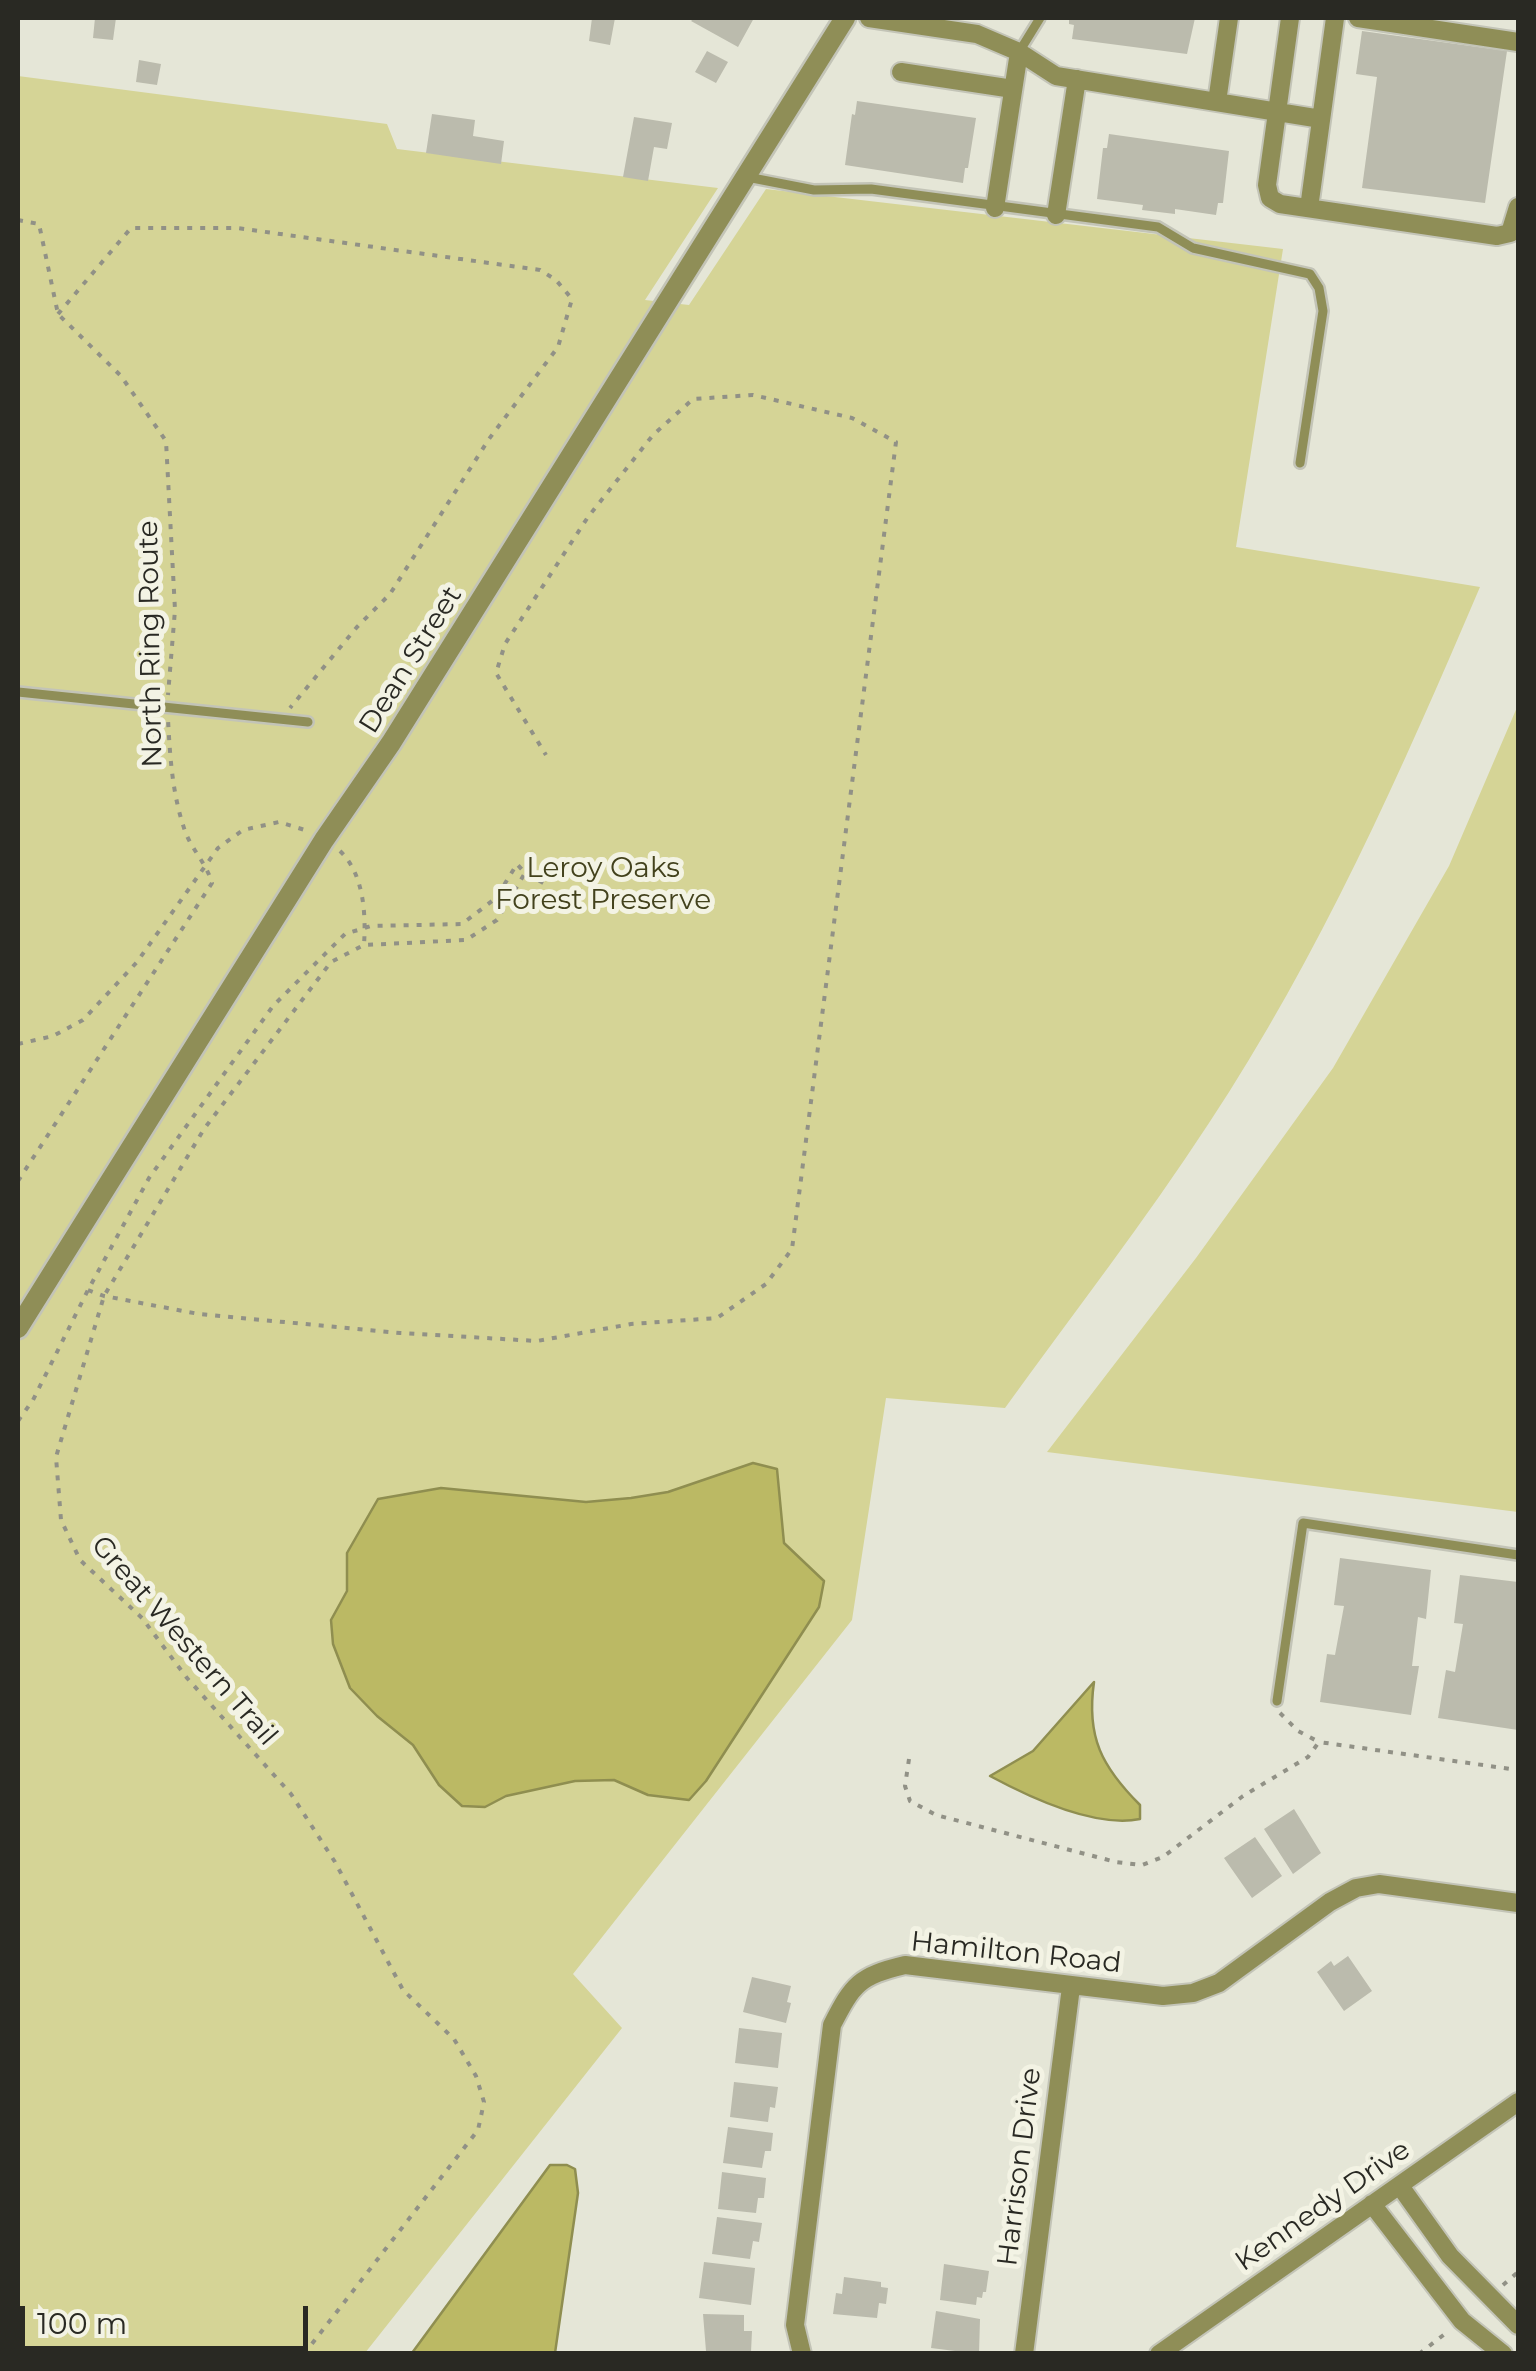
<!DOCTYPE html>
<style>
body{margin:0}
#map{position:relative;width:1536px;height:2371px;overflow:hidden;background:#e5e6d7;font-family:Montserrat,sans-serif}
canvas{display:block}
.frame{position:absolute;inset:0;border:20px solid #292923;pointer-events:none}
.scale{position:absolute;left:20px;top:2306px;width:288px;height:45px;box-sizing:border-box;border:5px solid #292923;border-top:0;padding-left:12px;font-size:30px;line-height:35px;white-space:nowrap;color:#292923;-webkit-text-stroke:8px #f3f3e4;paint-order:stroke}
</style>
<div id="map">
<canvas width="1536" height="2371"></canvas>
<div class="frame"></div>
<div class="scale">100 m</div>
</div>
<script>
const ctx = document.querySelector('canvas').getContext('2d');
ctx.lineJoin = 'round';
function paint(path, color) {
  ctx.fillStyle = color;
  ctx.fill(path, 'evenodd');
}
function stroke(path, color, width, dash) {
  ctx.strokeStyle = color;
  ctx.lineWidth = width;
  ctx.lineCap = dash ? 'butt' : 'round';
  ctx.setLineDash(dash || []);
  ctx.stroke(path);
}
function write(font, color, halo, rows, align = 'center') {
  ctx.font = font + ' Montserrat,sans-serif';
  ctx.lineWidth = 10;
  ctx.setLineDash([]);
  ctx.textBaseline = 'middle';
  ctx.strokeStyle = halo;
  ctx.fillStyle = color;
  for (const [text, x, y, turn = 0] of rows) {
    ctx.save();
    ctx.translate(x, y);
    ctx.rotate((+turn || 0) * Math.PI / 180);
    ctx.textAlign = isNaN(turn) ? turn : align;
    if (halo) ctx.strokeText(text, 0, 0);
    ctx.fillText(text, 0, 0);
    ctx.restore();
  }
}
paint(new Path2D(`
 M18,76L387,124L397,149L718,188L645,300L689,305L766,189L1283,249L1236,547L1480,587C1402,770 1319,957 1209,1123C1145,1221 1073,1314 1005,1408L886,1398L852,1620L573,1974L622,2028L365,2353L18,2354Z
 M1518,705V1512L1047,1452L1196,1258L1333,1068L1449,866Z`), '#d5d496');
const water = new Path2D(`
 M753,1463L777,1469L784,1543L824,1581L819,1607L706,1781L689,1800L648,1795L614,1780L575,1781L506,1796L485,1807L462,1806L439,1785L413,1745L377,1716L350,1688L333,1644L331,1620L347,1591V1553L378,1499L441,1488L586,1502L631,1498L668,1492Z
 M1094,1682C1086,1737 1102,1767 1140,1805V1819C1095,1828 1029,1797 990,1776L1033,1751Z
 M550,2165H567L575,2169L578,2193L555,2353H412Z`);
paint(water, '#bbb964');
stroke(water, '#8f8e50', 2.5);
paint(new Path2D(`
 M95,18H116L113,40L93,38Z
 M592,18H615L610,45L589,41Z
 M694,18H754L738,47L691,21Z
 M1069,18H1195L1187,54L1072,39L1074,25L1069,24Z
 M1362,31L1507,51L1485,203L1362,188L1377,77L1356,74Z
 M707,51L728,62L716,83L695,72Z
 M139,60L161,64L157,85L136,82Z
 M857,101L976,118L968,168H965L963,183L845,165L852,114L855,115Z
 M432,114L475,120L473,136L504,141L501,164L426,153Z
 M634,117L672,123L667,149L654,147L648,181L623,177Z
 M1109,134L1229,151L1223,203H1218L1216,215L1175,209V214L1142,210L1143,205L1097,199L1103,148H1107Z
 M1340,1558L1431,1570L1426,1619L1418,1617L1412,1666H1419L1411,1715L1320,1702L1327,1654L1335,1655L1344,1606L1334,1605Z
 M1460,1575L1518,1582V1730L1438,1718L1446,1670L1455,1672L1463,1624L1454,1623Z
 M1294,1809L1321,1853L1293,1874L1264,1829Z
 M1255,1837L1282,1876L1252,1898L1224,1858Z
 M1348,1956L1372,1991L1344,2011L1317,1972L1331,1961L1334,1966Z
 M752,1977L791,1986L787,2002L791,2003L786,2023L743,2012Z
 M739,2028L782,2033L778,2068L735,2063Z
 M734,2082L778,2087L775,2108L770,2107L768,2122L730,2117Z
 M728,2127L773,2133L771,2151H765L762,2168L723,2163Z
 M722,2172L766,2178L764,2198H758L756,2213L718,2209Z
 M717,2217L762,2223L759,2242L753,2241L750,2259L712,2254Z
 M704,2262L755,2268L751,2305L699,2298Z
 M944,2264L989,2271L986,2292H983L982,2298L977,2297L976,2305L940,2300Z
 M844,2277L881,2282V2287L888,2288L886,2304L879,2303L877,2318L833,2314L836,2293L842,2294Z
 M936,2311L980,2319L979,2354L931,2348Z
 M703,2314L744,2315V2331H752L751,2352L706,2351Z`), '#bbbbad');
const service = new Path2D(`
 M1019,52L1040,18
 M747,177L814,190L871,189L1158,227L1193,248L1310,274L1319,288L1323,311L1300,463
 M18,692L308,722
 M1277,1701L1303,1523L1518,1555`);
const minor = new Path2D(`
 M869,18L977,34L1019,52L1056,76L1321,119
 M1290,18L1267,185L1270,198L1280,204L1497,236L1510,233L1518,207
 M1358,18L1518,42
 M901,72L1013,89
 M1217,102L1229,18
 M995,208L1019,52
 M1309,208L1335,18
 M1056,215L1077,79
 M1400,2186L1450,2256L1518,2325
 M1372,2204L1462,2321L1503,2354
 M802,2354L795,2325L832,2025C853,1984 859,1976 905,1965L1163,1996L1193,1993L1219,1983L1330,1902L1356,1888L1379,1884L1518,1903
 M1024,2354L1071,1987
 M1159,2354L1518,2102`);
const tertiary = new Path2D(`
 M18,1328L324,840L391,743L845,18`);
stroke(service, '#c3c4b7', 14);
stroke(minor, '#c3c4b7', 22);
stroke(tertiary, '#c3c4b7', 25);
stroke(new Path2D(`
 M18,220L39,224L58,314L121,376L166,441L175,610L168,695
 M58,314L131,228H237L540,270L556,280L572,299L558,347L489,439L390,594L357,627L290,708
 M340,851C364,874 366,914 364,945
 M18,1044L53,1036L83,1020L137,962L218,848L243,830L279,822L308,831
 M18,1181L212,883C206,862 190,848 184,828C172,792 170,756 168,719
 M88,1290L104,1296L199,1314L400,1333L537,1341L631,1324L717,1318L766,1284L792,1249L896,442L852,418L753,395L693,399L653,435L588,517L505,644L496,673L546,755
 M18,1421L33,1400L88,1290L149,1178L273,1006L345,934L371,926L462,924L496,898L517,864L525,873L549,886
 M1280,1713L1298,1731L1319,1742
 M909,1759L905,1786L910,1801L936,1815L1116,1862L1142,1865L1163,1857L1243,1796L1308,1757L1319,1742L1518,1770
 M1503,2285L1518,2272
 M304,2354L478,2130L484,2102L476,2076L454,2039L403,1990L335,1862L291,1794L187,1678L142,1618L80,1560L61,1520L56,1457L104,1296L204,1129L331,962L364,945L466,940L497,920L525,873
 M1419,2354L1446,2333`), '#919186', 4, [5, 8]);
stroke(service, '#8f8e57', 9);
stroke(minor, '#8f8e57', 18);
stroke(tertiary, '#8f8e57', 20);
write('28px', '#292923', '#f3f3e4', [
 ["North Ring Route",151,644,-91],
 ["Dean Street",411,660,-58],
 ["Great Western Trail",184,1641,49],
 ["Hamilton Road",1016,1953,6],
 ["Harrison Drive",1020,2167,-83],
 ["Kennedy Drive",1323,2206,-35]
]);
write('28px', '#43421d', '#f3f3e4', [
 ["Leroy Oaks",603,869],
 ["Forest Preserve",603,901]
]);
</script>
